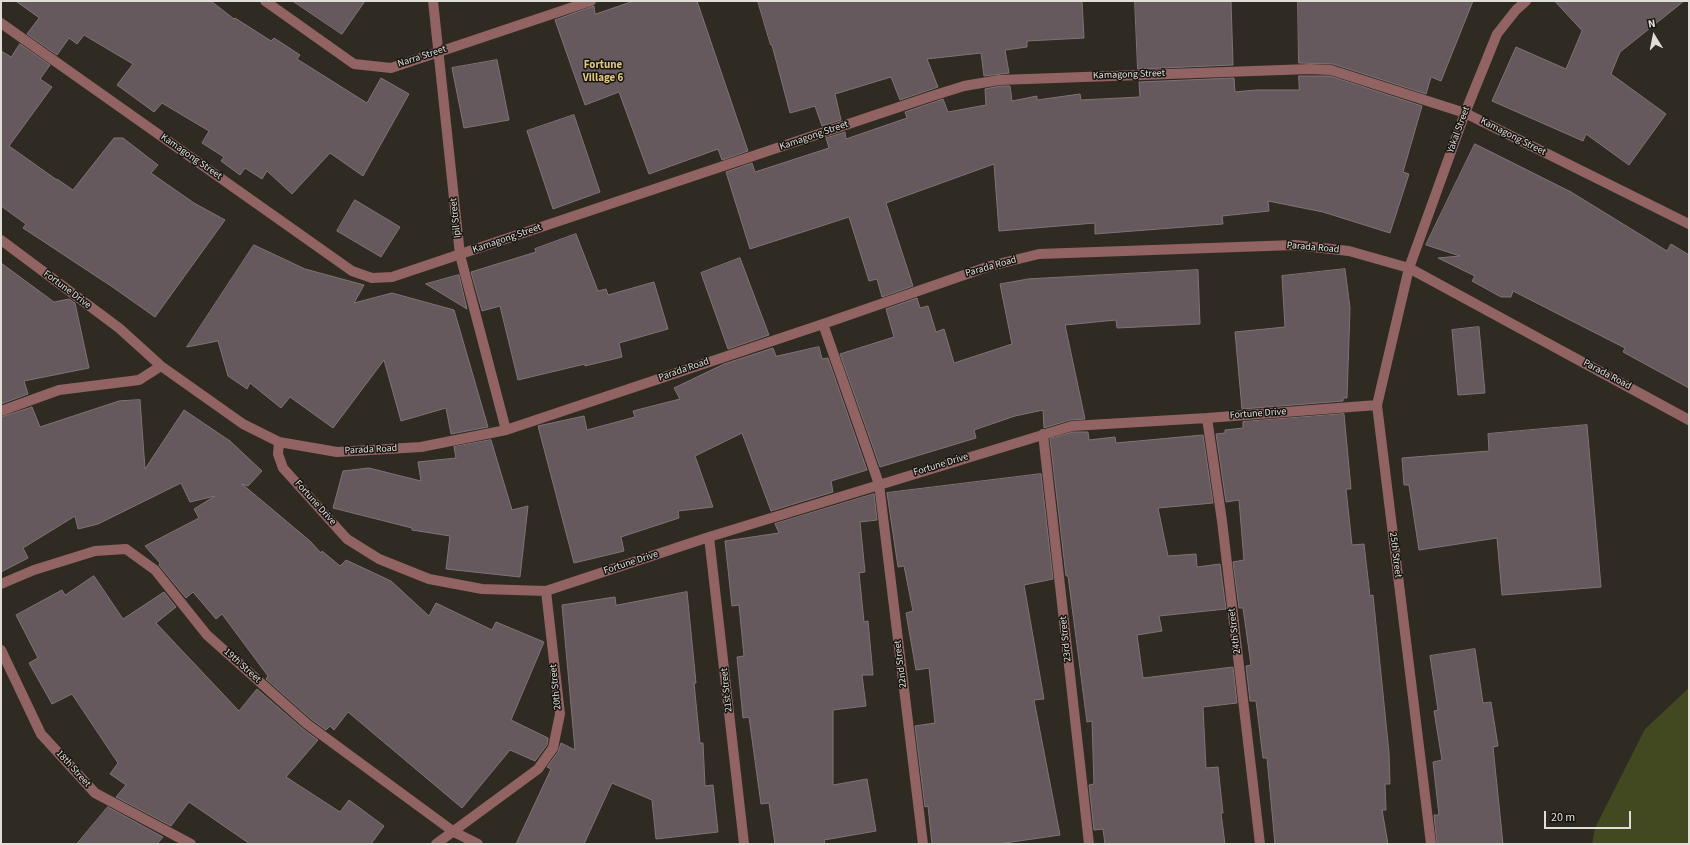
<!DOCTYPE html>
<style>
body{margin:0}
#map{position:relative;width:1690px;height:845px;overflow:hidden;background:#302b22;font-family:"Source Sans 3",sans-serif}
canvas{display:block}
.frame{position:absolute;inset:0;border:2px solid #e1ded8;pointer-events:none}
.north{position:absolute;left:1634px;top:16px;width:40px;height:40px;-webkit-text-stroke:3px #161410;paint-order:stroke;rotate:350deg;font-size:11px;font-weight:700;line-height:16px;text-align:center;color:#e1ded8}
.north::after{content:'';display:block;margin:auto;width:14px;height:18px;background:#e1ded8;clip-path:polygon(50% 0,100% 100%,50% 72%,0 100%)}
.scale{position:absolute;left:1544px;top:811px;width:87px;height:18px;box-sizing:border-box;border:2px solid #e1ded8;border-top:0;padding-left:5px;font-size:12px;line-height:14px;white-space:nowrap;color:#e1ded8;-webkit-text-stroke:3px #161410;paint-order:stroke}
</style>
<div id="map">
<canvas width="1690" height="845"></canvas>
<div class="frame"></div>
<div class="north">N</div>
<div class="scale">20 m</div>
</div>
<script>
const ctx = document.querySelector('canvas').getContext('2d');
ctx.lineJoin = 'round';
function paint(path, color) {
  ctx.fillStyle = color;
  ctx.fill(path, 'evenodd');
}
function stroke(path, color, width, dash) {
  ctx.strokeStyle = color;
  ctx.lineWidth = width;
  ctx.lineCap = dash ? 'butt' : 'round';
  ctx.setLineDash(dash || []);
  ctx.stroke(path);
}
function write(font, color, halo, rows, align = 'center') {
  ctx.font = font + ' "Source Sans 3",sans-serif';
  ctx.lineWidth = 3;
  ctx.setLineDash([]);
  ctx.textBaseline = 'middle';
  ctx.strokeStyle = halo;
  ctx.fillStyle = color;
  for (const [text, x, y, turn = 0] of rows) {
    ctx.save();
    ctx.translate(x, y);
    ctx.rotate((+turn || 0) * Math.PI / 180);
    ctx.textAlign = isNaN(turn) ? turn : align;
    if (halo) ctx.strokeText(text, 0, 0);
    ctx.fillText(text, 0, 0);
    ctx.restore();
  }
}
paint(new Path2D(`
 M1689,688V844H1592L1595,828L1645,729Z`), '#424920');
const building = new Path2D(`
 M16,1H211L234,19L235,18L271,41L274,38L300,55L297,59L367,103L381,78L409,94L363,176L330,153L292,194L267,171L262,179L245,168L240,175L221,161L224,157L202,143L209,131L162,103L154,112L117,85L133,64L84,35L77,44L69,38L57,55L27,34L39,18Z
 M293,1H365L342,34Z
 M634,1H697L748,151L722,160L718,149L649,174L619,92L585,105L555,20L594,6L595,14Z
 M758,1H1082L1084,38L1027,41V47L1005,50L1009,73L984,76L981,53L927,59L938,87L900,100L891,77L835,94L841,120L822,126L815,106L790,113L772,45H771Z
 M1135,1H1231L1233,65L1138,69Z
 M1298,1H1473L1441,81L1431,77L1426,94L1333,64L1299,63Z
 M1555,1H1684L1620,52L1611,74L1666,114L1629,165L1586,134L1583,141L1492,101L1516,47L1566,69L1582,31Z
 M20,44L50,65L40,79L52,87L9,146L57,180V179L73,190L114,138H123L158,165L151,173L194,203L225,220L155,317L114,288L23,228L26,224L1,206V51L11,57Z
 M497,60L509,120L464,128L452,68Z
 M1299,76H1330L1422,106L1403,172L1409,174L1390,233L1323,212L1268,201L1269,211L1222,216L1223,224L1095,234V223L999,231L994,164L886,203L913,286L882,297L877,279L869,281L849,217L750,249L726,172L752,163L755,172L829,148L826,138L845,132L846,139L907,118L905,112L943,99L948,112L986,105L985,89L1000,86H1010L1012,101L1037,96V100L1080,94L1081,100L1140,97L1139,82L1234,78L1235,92L1256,90H1299Z
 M574,115L600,192L553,209L527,131Z
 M1475,144L1571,192L1667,251L1671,244L1689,255V388L1623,352L1625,348L1513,291L1511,297H1501L1472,281L1475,276L1438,258L1460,256L1426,245Z
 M355,200L400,227L381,257L337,231Z
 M576,234L598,291L606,289L608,295L654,282L668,329L619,343L622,357L585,366V364L518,380L500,306L482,311L471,272L536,252L535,249Z
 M254,245L305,269L364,285L354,303L392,293L454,310L488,427L451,434L446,408L401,421L384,360L333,428L290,397L281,408L250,383L247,389L228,376L218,341L187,347Z
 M740,258L769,335L728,349L701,273Z
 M1,263L54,302L69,299L75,303L89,368L24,381L28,394L1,404Z
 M1345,269L1350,308L1347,398H1343V401L1242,409L1235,332L1285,327L1282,276Z
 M1198,270L1200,324L1117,328L1116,320L1065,325L1085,419L1070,420L1044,428L1043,410L1015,416L974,430L976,438L880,467L840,354L894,337L886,309L917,298L920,308L928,306L936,332L944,329L954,363L1012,344L1000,284L1028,279Z
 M459,275L467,309L426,284Z
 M1479,327L1485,393L1458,395L1452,330Z
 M819,347L822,359L828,358L867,470L831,481L833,492L771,511L742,433L695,456L713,507L678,511L679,518L621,537L624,551L574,563L538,426L584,416L587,430L635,417L633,411L680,399L674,388L724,364L773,348L776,356Z
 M140,400L145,469L184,410L230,441L262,471L248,486L242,484L310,541L321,553L322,551L340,566L346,560L391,581L429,616L436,603L492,630L496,622L544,642L511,720L548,738L547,745L535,761L510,750L462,808L348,712L334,730L330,726L326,730L311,719L266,679L268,676L222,614L216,619L193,592L186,598L159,565L160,563L145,546L199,518L194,509L215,496L190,502L181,483L98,524L78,529L75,516L23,548L28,558L1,572V417L32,407L40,427L119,401Z
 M1344,414L1351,489H1346L1352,545L1364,544L1370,596L1373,595L1389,753L1390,784H1385L1386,810H1382L1388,844H1275L1267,758H1263L1256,701H1250L1246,666L1251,665L1243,608H1239L1233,562L1244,560L1239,500L1226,502L1216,434L1225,433V430L1243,428V422Z
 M1587,425L1601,587L1502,595L1497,538L1419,550L1409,485H1404L1402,458L1489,451L1488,434Z
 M1073,432H1088L1089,440L1115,437L1116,443L1203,435L1213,503L1158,508L1168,556L1196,554L1197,567L1220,564L1226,609L1159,616L1162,631L1137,635L1143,678L1233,667L1237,703L1203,707L1206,768L1218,767L1223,813H1221L1225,844H1105L1103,829L1094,830L1089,785L1094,784L1092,721L1087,722L1068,576H1066L1050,439Z
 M491,440L512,510L528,506L520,577L446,569L450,536L412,530V528L333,508L343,471L369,468L421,481L418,462L456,458L454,447Z
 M1041,474L1053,579L1024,585L1044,699L1034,700L1060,835L998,844H932L928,806L925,807L915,726L935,723L929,668L916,670L906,613L913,611L904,566L898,567L887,493Z
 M874,494L877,520L860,522L865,572L859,573L864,622L868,621L873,675H862L866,706L833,710V785L867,779L876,831L824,840L825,844H775L769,803L761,804L749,717L743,718L737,657L744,656L739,605L732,606L725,541L779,533L775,524Z
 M94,576L123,619L164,592L176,607L156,623L239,711L257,689L303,729L318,740L286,777L340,812L349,800L384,826L371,844H250L189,802L171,826L116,797L126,785L110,774L118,763L72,694L52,704L29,663L38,658L16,615L62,590L65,595Z
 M687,592L696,683H694L700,743H703L705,786L713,785L718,832L656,839L652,800L612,783L584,844H516L551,769L547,767L558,752L561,743L575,750L562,605L615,597L616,605Z
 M1475,649L1483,703L1491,702L1498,746L1493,747L1503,844H1437L1434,815H1439L1433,762L1442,760L1434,711L1438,710L1430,656Z
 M108,807L163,837L157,844H77Z`);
paint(building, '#66595d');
stroke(building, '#807377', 1);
stroke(new Path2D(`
 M265,1L354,64L391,68L591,1
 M433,1L460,255L506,430
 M1,23L352,271L372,278L392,277L932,96L964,86L999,80L1310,69L1331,70L1465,113L1689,224
 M1,240L119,328L161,366L243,424L279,442L337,452L421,447L506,430L823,324L990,266L1039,254L1295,245L1349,251L1409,268L1689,420
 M823,324L879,484L923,844
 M1,411L59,390L139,380L161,366
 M1207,418L1222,521L1260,844
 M1043,434L1089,844
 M279,442L278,454L283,468L347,539L379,559L429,579L482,589L546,591L709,537L1072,426L1207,418L1377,405
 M709,537L744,844
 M1,584L34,570L95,551L126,549L155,570L207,635L307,724L454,832L478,844
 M1,650L41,734L95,793L191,844
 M436,844L538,769L553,748L560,714L546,591
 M1431,844L1377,405L1409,268L1465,113L1497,34L1516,10L1526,1`), '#916363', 10);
write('10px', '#e1ded8', '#161410', [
 ["Narra Street",422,57,-18],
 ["Kamagong Street",1129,75,-2],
 ["Yakal Street",1459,130,-70],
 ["Kamagong Street",814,136,-19],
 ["Kamagong Street",1513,137,27],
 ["Kamagong Street",191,157,35],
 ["Ipil Street",456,218,-96],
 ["Kamagong Street",507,239,-19],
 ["Parada Road",1313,248,5],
 ["Parada Road",991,267,-16],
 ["Fortune Drive",67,290,37],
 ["Parada Road",684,370,-19],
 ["Parada Road",1607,375,28],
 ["Fortune Drive",1258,414,-4],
 ["Parada Road",371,450,-3],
 ["Fortune Drive",941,465,-17],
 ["Fortune Drive",315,503,48],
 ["25th Street",1395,555,83],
 ["Fortune Drive",631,563,-18],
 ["24th Street",1235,631,-97],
 ["23rd Street",1066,639,-96],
 ["22nd Street",901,664,-97],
 ["19th Street",242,666,42],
 ["20th Street",556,687,-96],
 ["21st Street",727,690,-96],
 ["18th Street",73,769,48]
]);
write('bold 11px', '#e0c77b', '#161410', [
 ["Fortune",603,66],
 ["Village 6",603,79]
]);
</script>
